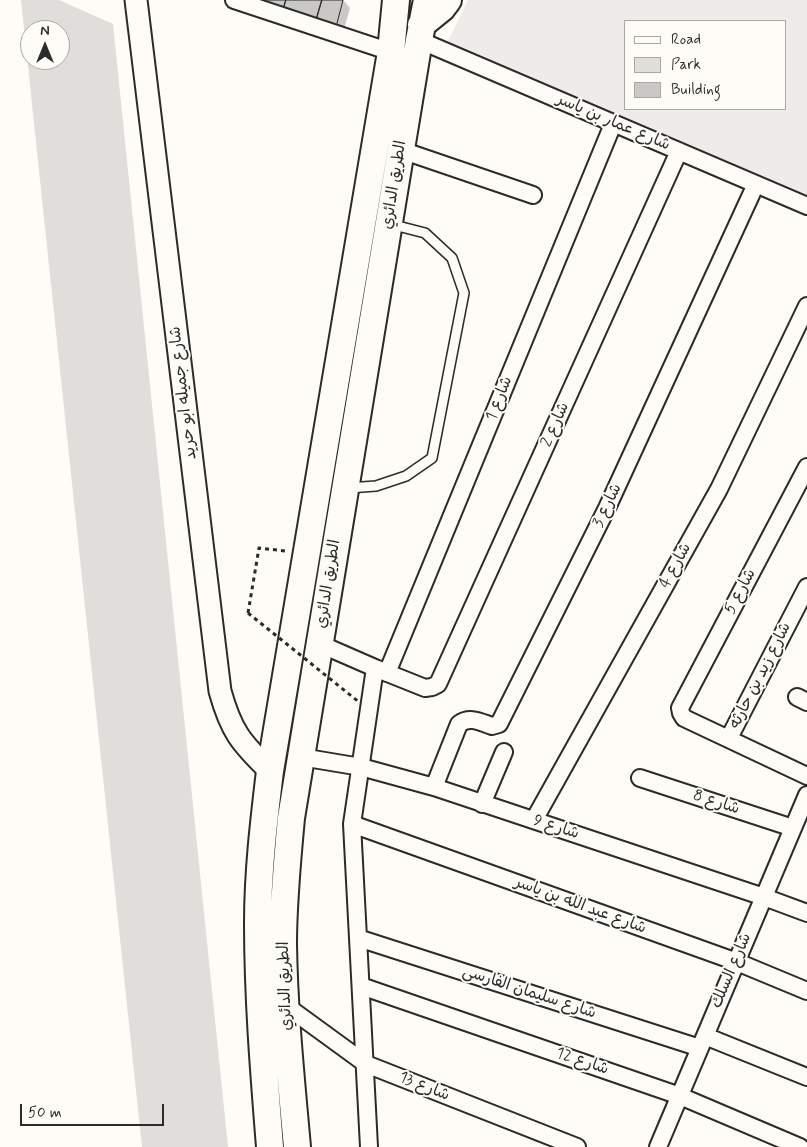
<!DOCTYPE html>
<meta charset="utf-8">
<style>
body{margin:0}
#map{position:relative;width:807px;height:1147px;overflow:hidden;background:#fdfcf7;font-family:Mynerve,sans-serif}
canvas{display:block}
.legend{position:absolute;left:624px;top:20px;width:162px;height:90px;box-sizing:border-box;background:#fdfcf7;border:1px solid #a9a8a5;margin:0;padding:6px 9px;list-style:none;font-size:15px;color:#2b2b2b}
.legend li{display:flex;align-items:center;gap:10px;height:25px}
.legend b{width:25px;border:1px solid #a9a8a5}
.north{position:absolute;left:20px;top:20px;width:50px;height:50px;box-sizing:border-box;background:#fdfcf7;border:1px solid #a9a8a5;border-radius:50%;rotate:0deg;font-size:14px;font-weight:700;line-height:20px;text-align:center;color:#2b2b2b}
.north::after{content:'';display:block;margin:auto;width:18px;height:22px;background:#2b2b2b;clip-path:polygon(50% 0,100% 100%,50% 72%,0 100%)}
.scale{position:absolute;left:20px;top:1104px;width:144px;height:22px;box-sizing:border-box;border:2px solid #2b2b2b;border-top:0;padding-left:6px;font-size:15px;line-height:18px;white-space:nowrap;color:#2b2b2b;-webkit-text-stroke:4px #fdfcf7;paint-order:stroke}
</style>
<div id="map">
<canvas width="807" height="1147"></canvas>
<ul class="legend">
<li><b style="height:6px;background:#fdfcf7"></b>Road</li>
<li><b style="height:14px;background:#dfdeda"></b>Park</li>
<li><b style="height:14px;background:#c9c8c4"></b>Building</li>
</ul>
<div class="north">N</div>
<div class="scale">50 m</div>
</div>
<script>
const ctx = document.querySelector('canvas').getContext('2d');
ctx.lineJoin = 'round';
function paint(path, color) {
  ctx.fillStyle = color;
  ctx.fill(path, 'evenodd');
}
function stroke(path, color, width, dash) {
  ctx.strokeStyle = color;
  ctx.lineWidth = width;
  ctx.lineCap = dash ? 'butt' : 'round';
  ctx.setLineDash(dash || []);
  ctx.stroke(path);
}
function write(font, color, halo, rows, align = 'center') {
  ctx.font = font + ' Mynerve,"Playpen Sans Arabic",sans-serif';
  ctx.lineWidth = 4;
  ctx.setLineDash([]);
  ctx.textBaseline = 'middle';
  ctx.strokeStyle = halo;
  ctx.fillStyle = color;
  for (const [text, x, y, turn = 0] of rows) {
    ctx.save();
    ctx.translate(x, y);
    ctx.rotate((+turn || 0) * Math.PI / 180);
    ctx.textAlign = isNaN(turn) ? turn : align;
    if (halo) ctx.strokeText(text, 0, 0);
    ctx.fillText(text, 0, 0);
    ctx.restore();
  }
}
paint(new Path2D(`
 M468,0H807V195L448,41ZM626,21H786V109H626Z`), '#edece8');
paint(new Path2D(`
 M21,0H59L113,24L228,1147H142ZM30,30H60V60H30Z`), '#dfdeda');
paint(new Path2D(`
 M231,0H343L350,8L342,37Z`), '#0003');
const building = new Path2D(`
 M253,0H286L282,13Z
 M286,0H322L315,24L282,13Z
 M322,0H343L335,31L315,24Z`);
paint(building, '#c9c8c4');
stroke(building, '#2b2b2b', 1);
const service = new Path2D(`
 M348,488L376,486L406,476L432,458L464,293L452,258L425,233L390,224`);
const minor = new Path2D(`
 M234,0L391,52
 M419,40L807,206
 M401,150L533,195
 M807,467L680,708L681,713L684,718L807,776
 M320,644L375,668L425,688L432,687L438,684L679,151
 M387,673L613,124
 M797,697L807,702
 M729,738L807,587
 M301,757L361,767L434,787L764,897L807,913
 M640,778L793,828
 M434,787L459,724C470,716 480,722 492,726L499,724L607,508L756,184
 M482,804L504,752
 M534,820L719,489L807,306
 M352,824L737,962L807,991
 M358,938L700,1048
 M361,986L680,1096L800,1147
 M285,1005L366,1064L577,1147
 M705,1036L807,1077
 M369,1147L352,824L375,668
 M658,1147L807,795`);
const tertiary = new Path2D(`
 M136,0L220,691C231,731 241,743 270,771`);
const primary = new Path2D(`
 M421,25L442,8L448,0
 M270,1147C264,1072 258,998 258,923C258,872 264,821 270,771L391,52L396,0
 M297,1147C291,1080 284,1012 283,944C283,902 287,860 291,818L419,40L427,0`);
stroke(service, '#2b2b2b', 12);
stroke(minor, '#2b2b2b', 20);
stroke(tertiary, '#2b2b2b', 25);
stroke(primary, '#2b2b2b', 30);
stroke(new Path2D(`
 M248,613L259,548L285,551`), '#2b2b2b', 3, [4, 4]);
stroke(service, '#fdfcf7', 9);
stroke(minor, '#fdfcf7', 16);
stroke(tertiary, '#fdfcf7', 21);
stroke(primary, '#fdfcf7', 26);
stroke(new Path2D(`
 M248,613L359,702`), '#2b2b2b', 3, [4, 4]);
write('16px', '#2b2b2b', '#fdfcf7', [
 ["شارع عمار بن ياسر",613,123,23],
 ["الطريق الدائري",395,185,-81],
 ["شارع جميله ابو حريد",184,393,-97],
 ["شارع 1",500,399,-68],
 ["شارع 2",556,425,-66],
 ["شارع 3",608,506,-64],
 ["شارع 4",676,566,-61],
 ["الطريق الدائري",329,584,-81],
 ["شارع 5",741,592,-62],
 ["شارع زيد بن حارثه",761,676,-63],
 ["شارع 8",716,803,18],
 ["شارع 9",556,828,18],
 ["شارع عبد الله بن ياسر",580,906,20],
 ["شارع السلك",732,971,-67],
 ["الطريق الدائري",286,986,-92],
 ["شارع سليمان الفارسى",529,993,18],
 ["شارع 12",582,1062,19],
 ["شارع 13",424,1087,22]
]);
</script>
